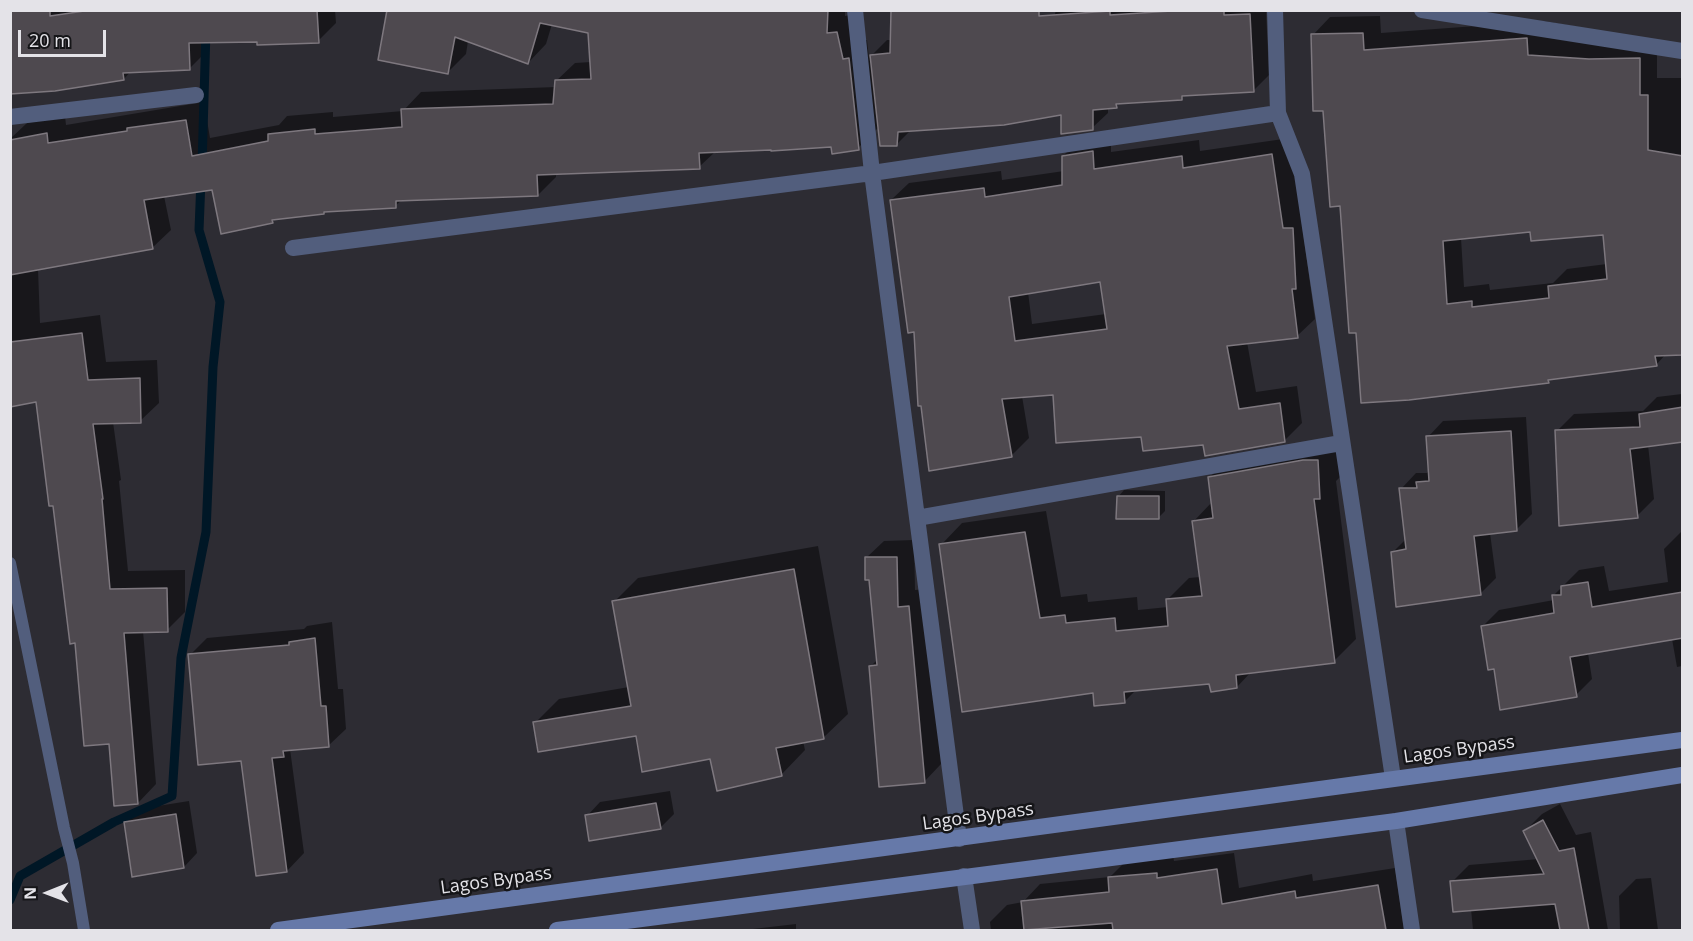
<!DOCTYPE html>
<style>
body{margin:0}
#map{position:relative;width:1693px;height:941px;overflow:hidden;background:#2d2c33;font-family:"Open Sans",sans-serif}
canvas{display:block}
.frame{position:absolute;inset:0;border:12px solid #e4e3e8;pointer-events:none}
.north{position:absolute;left:18px;top:863px;width:60px;height:60px;-webkit-text-stroke:4px #151518;paint-order:stroke;rotate:269deg;font-size:16px;font-weight:700;line-height:24px;text-align:center;color:#e4e3e8}
.north::after{content:'';display:block;margin:auto;width:21px;height:27px;background:#e4e3e8;clip-path:polygon(50% 0,100% 100%,50% 72%,0 100%)}
.scale{position:absolute;left:18px;top:30px;width:88px;height:27px;box-sizing:border-box;border:3px solid #e4e3e8;border-top:0;padding-left:8px;font-size:18px;line-height:21px;white-space:nowrap;color:#e4e3e8;-webkit-text-stroke:4px #151518;paint-order:stroke}
</style>
<div id="map">
<canvas width="1693" height="941"></canvas>
<div class="frame"></div>
<div class="north">N</div>
<div class="scale">20 m</div>
</div>
<script>
const ctx = document.querySelector('canvas').getContext('2d');
ctx.lineJoin = 'round';
function paint(path, color) {
  ctx.fillStyle = color;
  ctx.fill(path, 'evenodd');
}
function stroke(path, color, width, dash) {
  ctx.strokeStyle = color;
  ctx.lineWidth = width;
  ctx.lineCap = dash ? 'butt' : 'round';
  ctx.setLineDash(dash || []);
  ctx.stroke(path);
}
function write(font, color, halo, rows, align = 'center') {
  ctx.font = font + ' "Open Sans",sans-serif';
  ctx.lineWidth = 5;
  ctx.setLineDash([]);
  ctx.textBaseline = 'middle';
  ctx.strokeStyle = halo;
  ctx.fillStyle = color;
  for (const [text, x, y, turn = 0] of rows) {
    ctx.save();
    ctx.translate(x, y);
    ctx.rotate((+turn || 0) * Math.PI / 180);
    ctx.textAlign = isNaN(turn) ? turn : align;
    if (halo) ctx.strokeText(text, 0, 0);
    ctx.fillText(text, 0, 0);
    ctx.restore();
  }
}
paint(new Path2D(`
 M10,10H335L336,23L318,41H207L208,50L190,68L131,71L124,79Z
 M389,10H845V16L855,14L861,41L867,40L869,58L887,40H892V10H995L997,28L1054,18L1056,10H1266L1269,75L1254,90L1186,94L1182,98L1120,102L1116,106L1108,107V113L1092,128L1063,114L912,129L896,145L879,127L858,148L832,145L716,151L699,167L556,173V177L538,195L402,200L395,206L325,211L323,213L276,218L272,222L213,189L164,196L171,230L152,248L38,269L40,323L100,315L106,362L157,360L159,403L140,421L113,422L121,480L119,481L128,571L185,570V612L167,630L143,631L156,784L138,803L110,742L76,642L37,401L10,405V139L27,123L65,116L66,125L204,102L210,138L279,125L287,116L333,112V117L403,111L421,92L556,87V81L575,63L591,62L590,32L552,24L546,44L528,63L468,41L466,54L447,73Z
 M1380,16L1381,33L1544,21L1657,41V78H1682V353L1666,354L1656,365L1551,378L1548,381L1358,331L1341,205L1313,35L1330,17ZM1531,230L1605,233L1607,264L1567,269L1553,283L1490,290L1489,284L1464,287L1461,238Z
 M1111,134V152L1199,140L1200,151L1290,138L1315,319L1297,336L1247,342L1256,392L1297,386L1302,423L1284,441L1205,444L1143,436L1054,393L1022,396L1029,438L1011,456L916,331L891,200L909,183L1001,171L1002,180L1064,171L1063,156L1081,138ZM1101,280L1106,314L1032,324L1028,292Z
 M1682,394V441L1648,445L1654,499L1637,516L1557,431L1574,414L1643,411L1657,397Z
 M1526,417L1532,514L1516,530L1490,533L1496,578L1480,594L1392,553L1407,538L1401,489L1416,473H1427L1430,470L1428,437L1443,421Z
 M1339,438L1341,476L1336,481L1356,639L1334,661L1251,672L1237,687L1211,682L1137,689L1124,702L1094,691L941,545L962,523L1046,511L1061,597L1087,594L1088,602L1137,597L1138,610L1168,607L1167,600L1189,578L1200,577L1193,522L1212,502L1209,478L1231,456Z
 M1124,490L1165,491V511L1159,517L1118,497Z
 M1681,532H1682V666L1677,667L1672,639L1588,653L1592,679L1576,695L1495,668L1483,626L1499,610L1554,600L1553,596L1579,570L1604,566L1609,591L1668,582L1664,549Z
 M914,540L915,590L926,589L941,764L924,782L871,666L878,659L866,558L884,541Z
 M818,546L848,714L823,738L803,741L805,750L781,775L712,758L637,734L535,723L559,699L629,687L614,602L638,578Z
 M332,622L338,689H343L346,729L328,746L290,749L304,853L287,871L242,760L190,655L207,638L304,629L307,626Z
 M670,791L674,814L660,828L587,816L600,802Z
 M189,801L197,853L184,867L125,822L139,809Z
 M1560,804L1576,835L1591,832L1608,930H1473L1471,909L1452,882L1469,865L1539,859L1525,831L1542,814Z
 M1234,853L1239,888L1312,874L1313,881L1395,868L1404,930H991L990,922L1007,905L1023,902L1040,884L1110,877L1126,861L1173,856L1174,861Z
 M1651,878L1658,930H1620L1619,896L1636,879Z
 M796,924V930H744Z`), '#0007');
stroke(new Path2D(`
 M202,166L206,30
 M10,900L20,876L114,822L172,796L181,658L206,532L213,367L220,302L199,230L201,180`), '#001726', 9);
const building = new Path2D(`
 M10,10H50V16L91,10H317L319,43L257,45V42L189,43L190,70L123,73L124,80L55,91L10,94Z
 M387,10H828L827,33L837,32L843,59L849,58L859,150L832,154L831,147L771,151V150L699,153L700,169L537,175L538,196L396,201V208L324,212V214L272,220L273,223L221,234L212,190L144,200L153,249L10,275V140L47,133L48,143L127,131V128L186,120L192,156L268,141V134L315,129V134L402,127L401,109L553,104L555,80L591,79L588,33L540,23L528,64L455,37L448,74L378,60Z
 M1039,10V16L1110,11V15L1187,10H1224V15L1250,14L1254,92L1182,96V100L1116,104L1117,108L1093,110V130L1061,134V115L1004,125L898,132L897,146H880L870,55L890,53L891,11Z
 M1363,33L1364,50L1527,38L1528,55L1589,59L1640,58V95H1648V150L1683,156V355L1655,356L1657,366L1548,380L1549,383L1409,400L1361,403L1356,333H1349L1340,206L1330,207L1323,111H1313L1311,34ZM1530,232L1531,241L1603,235L1607,279L1548,286L1549,298L1472,307V301L1447,304L1443,241Z
 M1093,151L1094,169L1182,156L1183,168L1272,154L1283,228H1293L1296,289H1292L1298,338L1227,346L1239,409L1280,403L1285,442L1205,456L1203,445L1143,451L1141,437L1056,443L1053,395L1002,399L1012,457L929,471L921,406H918L914,332L908,333L890,200L984,188L985,197L1062,185V156ZM1100,282L1107,329L1015,341L1009,297Z
 M82,333L88,380L140,378L141,423L93,424L103,499H102L110,589L167,588L168,632L124,633L138,804L114,806L109,744L84,746L75,643L70,644L53,506H49L36,402L10,407V342Z
 M1683,407V442L1630,449L1638,518L1559,526L1555,430L1640,427L1639,414Z
 M1511,431L1517,531L1474,536L1481,595L1396,607L1391,552L1406,549L1399,488H1417L1416,482L1429,481L1426,436Z
 M1303,460H1318L1320,499H1314L1335,663L1236,675L1237,688L1211,692L1209,684L1124,692L1125,703L1094,706L1093,693L962,712L939,544L1025,532L1040,618L1065,615L1066,623L1115,618L1116,631L1168,626L1166,599L1202,596L1192,521L1213,518L1208,477Z
 M1117,496H1159V519H1116Z
 M865,557H897L898,607L909,606L925,783L879,787L869,666L877,665L869,580H865Z
 M794,569L824,739L776,748L782,776L717,791L710,759L642,772L636,736L538,752L533,722L631,706L612,601Z
 M1588,582L1592,607L1683,592V638L1570,657L1577,697L1500,710L1494,669L1488,670L1481,626L1554,613L1552,595H1561V586Z
 M315,638L321,706H326L329,747L283,751L284,757L272,758L287,872L256,876L241,761L198,765L188,654L289,645V642Z
 M656,803L661,829L589,841L585,815Z
 M176,814L184,868L132,877L124,822Z
 M1543,820L1559,851L1574,848L1589,930H1560L1555,904L1453,912L1450,881L1544,874L1523,831Z
 M1217,869L1222,904L1295,891L1296,898L1378,885L1386,930H1113L1112,923L1024,930L1021,901L1109,892L1108,877L1157,873V878Z`);
paint(building, '#4e494f');
stroke(building, '#7e787f', 1.5);
stroke(new Path2D(`
 M10,563L64,828L73,863L84,930`), '#525e7d', 12);
stroke(new Path2D(`
 M855,10L872,173L959,839
 M1275,10L1278,113
 M1422,10L1682,51
 M10,117L196,95
 M293,248L872,173L1278,113L1302,174L1393,778
 M917,518L1341,443
 M1396,821L1412,930
 M964,876L972,930`), '#525e7d', 16);
stroke(new Path2D(`
 M278,930L1682,740
 M557,930L1396,821L1682,775`), '#6679a9', 16);
write('18px', '#e4e3e8', '#151518', [
 ["Lagos Bypass",1459,750,-8],
 ["Lagos Bypass",978,817,-8],
 ["Lagos Bypass",496,881,-8]
]);
</script>
